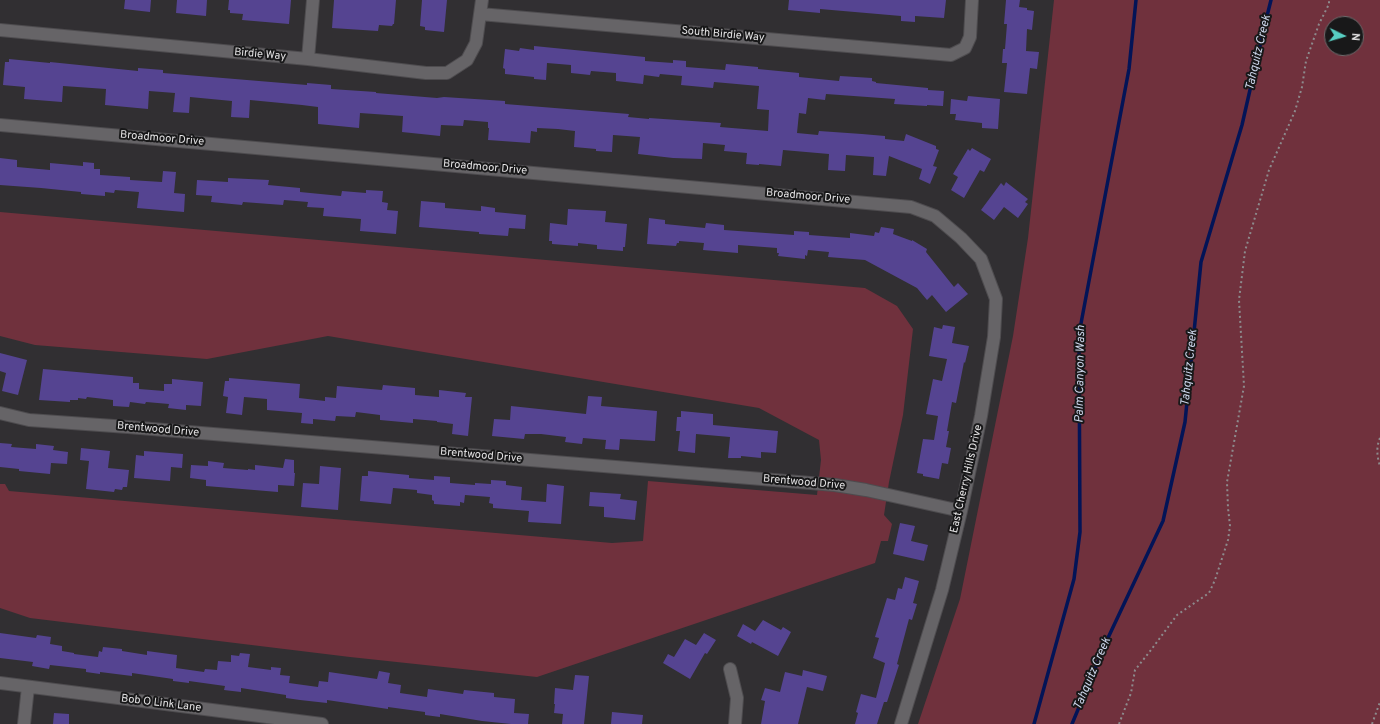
<!DOCTYPE html>
<style>
body{margin:0}
#map{position:relative;width:1380px;height:724px;overflow:hidden;background:#312f32;font-family:Overpass,sans-serif}
canvas{display:block}
.north{position:absolute;left:1324px;top:16px;width:40px;height:40px;box-sizing:border-box;background:#181819;border:1px solid #6a696a;border-radius:50%;rotate:95deg;font-size:11px;font-weight:700;line-height:16px;text-align:center;color:#e4e3e4}
.north::after{content:'';display:block;margin:auto;width:14px;height:18px;background:#57cec2;clip-path:polygon(50% 0,100% 100%,50% 72%,0 100%)}
</style>
<div id="map">
<canvas width="1380" height="724"></canvas>
<div class="north">N</div>
</div>
<script>
const ctx = document.querySelector('canvas').getContext('2d');
ctx.lineJoin = 'round';
function paint(path, color) {
  ctx.fillStyle = color;
  ctx.fill(path, 'evenodd');
}
function stroke(path, color, width, dash) {
  ctx.strokeStyle = color;
  ctx.lineWidth = width;
  ctx.lineCap = dash ? 'butt' : 'round';
  ctx.setLineDash(dash || []);
  ctx.stroke(path);
}
function write(font, color, halo, rows, align = 'center') {
  ctx.font = font + ' Overpass,sans-serif';
  ctx.lineWidth = 4;
  ctx.setLineDash([]);
  ctx.textBaseline = 'middle';
  ctx.strokeStyle = halo;
  ctx.fillStyle = color;
  for (const [text, x, y, turn = 0] of rows) {
    ctx.save();
    ctx.translate(x, y);
    ctx.rotate((+turn || 0) * Math.PI / 180);
    ctx.textAlign = isNaN(turn) ? turn : align;
    if (halo) ctx.strokeText(text, 0, 0);
    ctx.fillText(text, 0, 0);
    ctx.restore();
  }
}
paint(new Path2D(`
 M1054,0H1380V724H918L960,599L1013,336L1028,238ZM1332,24H1356V48H1332Z
 M0,212L865,288L897,306L913,329L903,415L889,482L884,515L892,524L888,541H881L875,563L537,677L350,657L30,618L0,608V484H5L9,491L612,543L643,541L648,481L817,495L821,460L819,440L759,408L328,336L207,359L35,345L0,336Z`), '#70313d');
stroke(new Path2D(`
 M1034,724L1074,579L1080,532L1079,334L1129,69L1136,0
 M1072,724L1107,640L1163,521L1185,422L1201,262L1242,125L1265,24L1271,0`), '#031457', 3.5);
paint(new Path2D(`
 M125,0H151L150,12L124,9Z
 M177,0H207L206,16L176,13Z
 M229,0H291L289,24L242,20L243,14L230,13V10H228Z
 M334,0H396L394,24H393L392,26L379,25L378,31L332,28Z
 M422,0H447L444,32L425,30V27L420,26Z
 M789,0H946L944,18L915,16V22L901,21V16L820,9V13L788,10Z
 M1006,0H1020L1019,7L1027,8V10L1034,11L1032,30L1027,29L1026,51L1039,52L1037,69L1030,68L1027,94L1004,92L1007,63H1002L1003,49H1005L1007,24H1004Z
 M534,46L645,57V61L673,63V60L686,61V67L725,70L726,64L758,67V69L799,73V77L839,81L840,76L872,78V81L876,82V83L928,88V90L944,91L943,106L927,105V106L894,104L895,99L826,94L825,100L808,98L806,114L799,113L797,133L818,135L819,131L862,134L885,136V139L904,141L906,134L936,146V149L939,150L933,166L937,167L930,184L919,179L922,169L889,156L886,176L873,175L874,157L846,155L845,171L828,170L829,154L783,150L781,166L759,164V165L746,164L747,153L724,151L725,145L703,143L702,159L673,158L638,154L640,137L613,135L612,152L596,151V149L574,147L575,131L558,129L537,128V132L531,131L530,143L488,140L489,128H488V122L464,120L463,126L441,125L440,136L402,132L403,116L360,113L359,128L318,124V107L302,105L250,100L249,118L231,117L232,101L190,97L189,113L173,112L175,93L149,91L148,109L105,105L106,89L63,86L62,102L24,99L25,87L3,85L5,62H9V59L50,63V62L138,71V68L163,70V73L307,85V83L331,85V89L376,92V93L437,98L444,97L505,101V104L629,114L628,117L649,119V118L721,123L720,127L768,131L769,110L757,109L759,86L714,82L713,88L681,85L682,76L660,74L659,77L644,75L643,84L616,81V73L591,71L590,75L571,73V65L547,63L546,80L534,79V77L505,74V69L503,68L505,49L519,51L520,48L534,50Z
 M968,96L1000,99L998,129L982,128V123L955,120L956,114H950L951,99L967,101Z
 M972,148L991,159L984,172L980,170L964,198L951,190L958,177L953,174L968,149L970,151Z
 M0,158L17,160V167L50,170V163L83,166V162L94,163V169H100V175L130,177V180L162,182L163,171L176,172L174,193L185,194L184,212L137,208L139,192L115,190L114,193L105,192V196L81,194V192L41,188L0,185Z
 M228,178L269,180L268,185L300,188V192L341,196L342,191L366,193V190L383,191L382,202L388,203L387,210L398,211L396,234L360,231L361,219L323,216L324,208L307,207L308,202L284,200L283,205L243,202L242,205L211,202L212,196L196,195L197,180L228,182Z
 M1006,182L1028,199L1025,202L1028,204L1018,218L1004,207L994,220L981,210L1001,183L1004,186Z
 M421,201L445,203V208L481,211V206L495,208V212L526,215L525,229L509,228L508,236L479,234V232L419,227Z
 M568,209L606,211L605,222L627,224L625,247H623V251L597,249V245L578,243V246L552,244V241H549L550,223L567,225Z
 M649,218L665,220V224L705,228L706,223L724,225V230L794,235V231L809,232V235L850,238V233L874,236L875,232L879,233L881,227L894,229L893,234L912,241V240L927,249L926,252L954,287L958,283L968,294L946,312L932,295L927,300L917,288L865,260L828,257L829,252L808,250L807,256L805,255V259L778,256L779,253H777V248L738,245V253L703,250L704,243L679,241V243H677L676,246L647,244Z
 M943,325L955,327L952,343L969,346L965,363L964,362L956,403L952,402L947,431H949L946,447L951,448L948,464L942,463L939,479L923,476V474L917,473L923,439L934,440L938,416L926,414L933,379L942,381L947,359L929,356L934,327L942,329Z
 M0,353L27,360L18,395L2,391L6,373L0,371Z
 M43,369L133,377V383H139V389L164,391V384H172V379L203,382L201,406L186,405V410L168,408L169,404L146,402L145,404L130,402L129,407L113,406V400L87,397L86,399L78,398V400H70V402L39,400Z
 M229,378L300,384L299,398L325,401V397L336,398L337,386L382,390L383,385L415,388V395L439,397V390L466,393L465,397H472L468,436L452,434L453,424L437,422V421L413,419V423L380,420V415L356,412L355,417L336,416L335,421L313,419V424L301,423L302,413L267,410V399L244,397L242,415L226,413L228,397L223,396L225,381H229Z
 M588,396L602,397L601,406L657,411L655,441L620,439L619,450L605,449L606,440L583,438L582,444L565,442L566,437L541,434H525L524,439L492,436L494,419L510,420L511,406L586,414Z
 M681,411L713,414V425L778,431L776,453L761,452V458L741,456V458H728L730,437L696,434L695,453L678,451L680,431H676L677,417H681Z
 M0,443L12,444L11,447L36,449V444L54,446L53,450L68,452L67,464L51,463L50,474L19,471V469L0,467Z
 M81,448L110,451L108,468L129,470L127,487H123L122,490L115,489L114,492L86,489L89,461L80,460Z
 M144,451L183,454L182,468L171,467L170,481L134,478L136,455L144,456Z
 M285,459L294,460V473H295L294,486L278,485V492L206,486V480L190,478L191,465L208,466V461L224,463L223,468L248,470V469L255,470V465L283,468Z
 M320,466L341,468L338,510L301,507L303,483L319,484Z
 M368,471L409,475V478L434,480V476L450,477V483L475,485V483L491,484V480L506,481V485L522,487L521,500L546,502L547,484L564,486L561,524L528,522L529,511L493,508V504L489,503L490,497L465,495L464,503L460,502V506L434,504V501L432,500V495L417,493V490L393,488L391,504L360,501L362,476H368Z
 M590,492L621,494L620,499L637,501L635,520L604,517V507L589,506Z
 M900,523L915,526L911,541L928,545L924,561L893,554Z
 M905,577L919,581L913,603L917,604L912,620L909,619L897,664L899,665L887,702H884L877,724H855L858,713L856,712L861,694L876,698L885,663L873,658L879,638L875,637L887,598L895,600L898,588L902,589Z
 M763,620L781,630L783,627L791,632L778,656L752,642L751,644L737,636L743,624L755,631Z
 M0,633L36,638L37,635L51,637L50,644L62,646V651L74,653V654L98,657L99,651L102,652L103,647L122,649V651L147,655V651L177,655L176,668L204,672L205,669L217,670L218,661L231,662V655L239,656L240,653L250,654L248,667L271,670V667L281,668L280,675L290,676L289,683L318,687L319,681L328,682L329,672L377,679L379,671L390,673L388,683L401,685L400,693L427,697L428,689L463,694L464,690L494,693V697L515,699L514,713L529,714L528,724H511L482,721L440,714V717L425,715V712L388,707V709L327,700V703L300,700L286,698V695L241,688V692L224,690L225,686L189,681V683L173,681V679L132,673V676L100,672V674L86,672V669L50,665L49,669L32,666L33,662L0,658Z
 M704,633L716,640L707,654L705,653L690,679L663,663L668,654L674,657L685,639L696,645Z
 M803,670L827,676L823,691L807,687L798,724H761L765,701L761,700L765,688L780,692L785,672L802,676Z
 M575,675L589,676L584,724H562L563,714L554,713L555,704H554L555,688L573,690Z
 M612,712L643,715L642,724H611Z
 M54,713L69,714V724H53Z`), '#554491');
const minor = new Path2D(`
 M480,14L951,55L965,48L970,37L972,0
 M0,30L308,59L426,73H447L467,60L476,43L482,0
 M308,59L313,0
 M0,125L911,207L935,216L961,238L981,259L996,299L994,337L981,416L961,511L942,590L901,724
 M0,413L29,420L128,427L835,485L866,490L961,511
 M730,669L737,698L735,724
 M0,683L322,724
 M24,724L28,687`);
stroke(minor, '#4e4c4f', 14);
stroke(new Path2D(`
 M1380,438C1376,447 1377,457 1380,466
 M1119,724L1131,693L1135,670L1151,650L1177,615L1209,593L1215,580L1228,540L1230,526L1228,508L1227,482L1244,386L1239,300L1245,251L1269,170L1295,111L1302,87L1306,61L1319,24L1329,4V0
 M1372,724L1380,702`), '#8d8b8d', 2, [2, 3]);
stroke(minor, '#666467', 12);
write('11px', '#e4e3e4', '#181819', [
 ["South Birdie Way",723,35,5],
 ["Birdie Way",260,55,5],
 ["Broadmoor Drive",162,139,5],
 ["Broadmoor Drive",485,168,5],
 ["Broadmoor Drive",808,197,5],
 ["Brentwood Drive",158,430,5],
 ["Brentwood Drive",481,456,5],
 ["East Cherry Hills Drive",967,479,-77],
 ["Brentwood Drive",804,483,5],
 ["Bob O Link Lane",161,704,7]
]);
write('italic 12px', '#cdd7ec', '#181819', [
 ["Tahquitz Creek",1259,53,-77],
 ["Tahquitz Creek",1190,368,-84],
 ["Palm Canyon Wash",1081,374,-89],
 ["Tahquitz Creek",1093,674,-67]
]);
</script>
